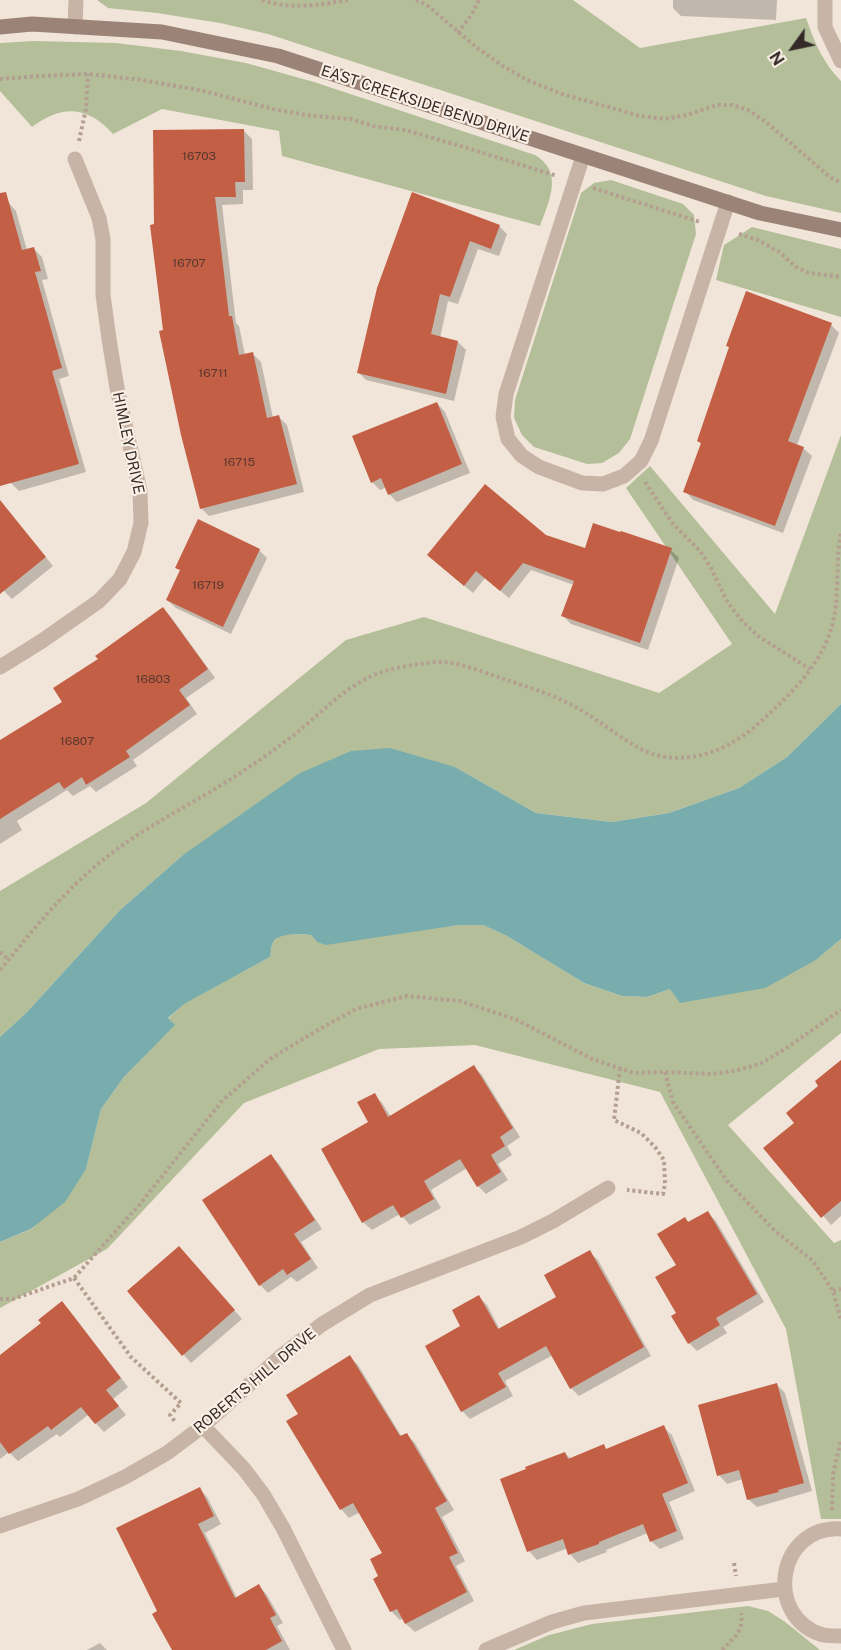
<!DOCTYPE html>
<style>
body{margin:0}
#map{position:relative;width:841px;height:1650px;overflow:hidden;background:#f1e5d9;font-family:"Public Sans",sans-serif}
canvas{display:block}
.north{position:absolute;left:763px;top:18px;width:60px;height:60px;-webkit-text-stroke:4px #f9efe5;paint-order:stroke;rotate:237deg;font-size:16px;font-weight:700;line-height:24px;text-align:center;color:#342a27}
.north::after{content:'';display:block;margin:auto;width:21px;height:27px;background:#342a27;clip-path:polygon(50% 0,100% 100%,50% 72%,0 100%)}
</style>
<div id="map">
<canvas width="841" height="1650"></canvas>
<div class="north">N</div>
</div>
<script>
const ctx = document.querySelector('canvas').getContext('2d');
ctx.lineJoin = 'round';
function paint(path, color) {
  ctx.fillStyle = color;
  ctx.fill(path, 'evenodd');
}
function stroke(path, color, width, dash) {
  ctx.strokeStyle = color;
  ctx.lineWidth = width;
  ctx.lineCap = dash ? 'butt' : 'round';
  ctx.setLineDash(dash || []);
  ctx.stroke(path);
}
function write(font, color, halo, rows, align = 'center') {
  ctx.font = font + ' "Public Sans",sans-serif';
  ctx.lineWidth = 4.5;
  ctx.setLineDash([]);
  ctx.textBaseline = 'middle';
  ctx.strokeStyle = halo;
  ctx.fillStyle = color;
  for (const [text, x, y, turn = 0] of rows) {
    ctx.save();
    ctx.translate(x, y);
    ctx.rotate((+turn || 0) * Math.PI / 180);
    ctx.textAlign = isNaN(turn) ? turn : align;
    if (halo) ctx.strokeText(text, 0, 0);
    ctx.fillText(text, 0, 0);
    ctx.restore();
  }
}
paint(new Path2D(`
 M97,0H573L640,48L806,18C815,43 822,61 841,81V213L766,196L268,34L220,23L157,13L108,8Z
 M33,41L116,43L181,51L246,63L314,82L535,155C564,172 549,201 540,226L282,156L279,131L162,109L113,134C88,106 62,104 32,127L0,91V43Z
 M611,180L683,204L694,215L696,234L630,439L619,453L602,463L587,464L534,447L522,435L514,418L515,400L581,193L594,183Z
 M752,227L841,249V317L716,280L724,245Z
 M841,435V704L787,757L739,788L669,813L612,822L536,813L455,767L183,855L120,910L27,1012L0,1037V891L146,803L346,640L424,617L659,693L732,644L626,488L650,466L775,614Z
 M460,925H483L507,936L584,983L622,996L647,997L670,989L816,960L841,939V1033L728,1125L834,1243L841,1240V1519H821L786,1329L660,1092L475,1045L379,1049L244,1103L107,1249L0,1308V1242L32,1229L86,1169L101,1109L124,1077L174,1025L168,1019L183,1004L270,957C271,952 271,946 273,942C279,932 300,934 311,935L317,942Z
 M748,1606L768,1611L784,1621L820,1650H514L549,1635L592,1624Z`), '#b4bf9a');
paint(new Path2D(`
 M841,704V939L816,960L765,988L680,1003L670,989L647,997L622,996L584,983L507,936L483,925H459L326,945L317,942L311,935C301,934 279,933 273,942C271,946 271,952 270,957L184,1004L168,1018L175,1025L124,1077L101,1109L86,1169L65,1202L31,1229L0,1242V1037L27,1012L120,910L183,855L300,773L351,751L390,748L455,767L536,813L612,822L669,813L739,788L787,757Z`), '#79adad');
paint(new Path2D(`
 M673,0H777L776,20L681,16L673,8Z
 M244,131L252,139L253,190H243V204L222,205L236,323L239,326L245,355L252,353L261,362L273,418L278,416L287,425L304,492L209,516L201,508L164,331L156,226Z
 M8,202L16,211L27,250L34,249L42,257L48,279L42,280L69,376L59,379L86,472L19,491L11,483L0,455V205Z
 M499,226L507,234L499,256L478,249L458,304L448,301L440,338L458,342L466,350L454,401L366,380L358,372L378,288Z
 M831,325L839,333L797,445L803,448L812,456L783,533L693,500L685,491L702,445L698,441Z
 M437,403L445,412L470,473L397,502L389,494L387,487L380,490L372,482Z
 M0,501L53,566L12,599L3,590L0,592Z
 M545,536L586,550H671L679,558L648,650L571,624L563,616L574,585L531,570L509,598L485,578L473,593L437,563Z
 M259,550L267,558L231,634L176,608L167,600L181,571L177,567Z
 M163,609L171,617L215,678L186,698L197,714L133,760L137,766L96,792L90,786L73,796L67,790L17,821L22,830L0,844V742L64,703L100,660Z
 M841,1062V1216L831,1225L765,1148L796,1123L820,1086Z
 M474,1067L482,1075L520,1137L507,1146L512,1155L498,1164L508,1180L486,1194L478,1186L467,1168L431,1190L441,1208L410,1225L400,1214L372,1230L363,1222L370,1123L374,1095L382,1103L391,1117Z
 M271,1156L279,1164L322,1229L301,1242L318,1268L297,1282L291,1277L268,1293L260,1285Z
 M708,1213L716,1221L764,1302L723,1327L727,1333L697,1351L689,1343L678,1313V1266L685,1219L690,1223Z
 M179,1248L242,1319L191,1363L183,1354Z
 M589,1252L598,1260L651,1356L579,1396L571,1388L553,1355L505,1381L513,1396L470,1419L462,1411V1327L479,1297L487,1305L500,1330L558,1298Z
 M62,1303L70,1311L128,1387L113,1399L126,1415L104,1432L88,1415L60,1437L57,1434L18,1461L9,1452L0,1459V1356L43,1323Z
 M350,1357L358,1365L402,1437L407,1435L415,1443L454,1510L442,1517L465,1561L456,1566L474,1601L415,1632L406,1624L403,1618L400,1620L391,1611L375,1579L380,1577L384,1553L360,1512L349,1518L341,1509L300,1414Z
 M777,1385L785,1393L812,1491L757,1507L748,1499L743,1479L727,1484L719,1475Z
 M663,1427L672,1435L695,1491L669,1502L684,1539L660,1549L651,1541L648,1533L606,1550L607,1552L578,1563L570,1554L568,1548L537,1560L529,1551L565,1453L571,1459L604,1446L607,1450Z
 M199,1488L207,1497L221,1524L205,1533L237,1598L259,1586L267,1595L283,1623L277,1626L290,1650H173L159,1612Z
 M100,1643L107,1650H87Z`), '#0003');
paint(new Path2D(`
 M244,129L245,182H235L236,197H215L229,316H232L239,355L253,352L267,418L279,415L297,484L200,509L181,435L159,331L163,330L150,225L154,224L153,130Z
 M6,192L22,250L34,247L41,271L35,272L62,368L52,371L79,464L0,486V193Z
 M412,192L500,225L491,249L470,241L450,297L440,294L431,334L458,341L446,394L357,373L377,288Z
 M746,291L832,323L788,441L804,447L775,526L683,492L701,443L697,441L729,347L726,346Z
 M437,402L462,464L388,495L381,478L371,483L352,436Z
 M485,484L546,535L585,548L593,523L620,532L621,531L672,548L640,643L561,616L574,581L523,563L500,591L476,571L464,586L427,555Z
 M0,500L46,557L0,594Z
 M198,519L260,549L223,627L166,600L180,570L175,568Z
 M163,607L208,669L179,690L190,705L126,751L130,757L86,785L82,777L64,789L59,782L0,819V740L62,702L53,688L98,659L95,656Z
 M841,1060V1201L821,1218L763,1148L794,1123L786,1113L818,1086L815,1081Z
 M474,1065L513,1128L500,1137L505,1146L491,1155L501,1172L477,1187L460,1159L424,1181L434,1199L401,1218L393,1205L362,1223L321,1149L368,1122L357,1102L375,1093L388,1117Z
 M271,1154L315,1220L294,1234L311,1259L287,1275L283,1269L259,1286L202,1200Z
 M708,1211L757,1294L716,1318L720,1325L688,1344L671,1316L676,1313L655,1277L676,1265L657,1234L685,1217L688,1222Z
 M179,1246L235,1310L182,1356L127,1291Z
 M590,1250L644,1347L570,1389L546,1346L498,1373L506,1387L461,1412L425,1346L460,1326L452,1310L479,1295L498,1329L556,1297L544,1275Z
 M62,1301L121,1378L106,1390L119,1406L95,1424L81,1407L51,1430L48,1426L9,1454L0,1442V1355L41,1323L38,1320Z
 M350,1355L400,1436L407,1433L447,1501L435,1508L458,1553L449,1557L467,1592L405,1624L397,1609L390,1612L373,1579L378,1576L370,1559L382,1553L353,1503L340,1510L286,1421L298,1414L286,1395Z
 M777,1383L804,1483L778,1490L779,1492L747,1500L739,1470L717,1476L698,1405Z
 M664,1425L688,1483L662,1494L677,1531L650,1542L643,1524L599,1542V1544L568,1555L563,1539L527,1552L500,1479L526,1469L525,1467L565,1452L568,1459L604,1444L606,1449Z
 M200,1487L214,1516L198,1524L235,1598L259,1584L276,1615L270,1618L282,1641L266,1650H172L152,1614L157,1611L116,1528Z`), '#c35f45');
stroke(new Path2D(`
 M262,0C290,10 320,5 348,0
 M416,0L427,5L476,47L503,66L527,80L562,94L640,116L665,119L687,115L717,105H732L748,110L766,122L830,177L841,183
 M458,33L472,14L479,0
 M0,79L40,76L88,74L142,80L204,91L273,109L312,116L351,119L373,126L405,130L464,147L557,176
 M79,141L86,109L88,74
 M593,188L700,222
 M739,234L758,240L779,252L796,267L809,273L841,277
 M645,482L673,524L700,551L710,566L728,603L743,622L758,636L810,669
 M0,952L9,960
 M0,970C14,954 26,938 40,922C60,899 83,875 108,856C136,834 167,817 198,799C227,782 255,764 282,744C320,717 349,677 397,668C412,665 427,662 442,662C462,663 482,672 501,678C527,687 556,695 579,709C602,722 622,740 645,751C674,764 711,757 736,740C749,733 760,722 771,712C796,689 823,660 832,626C840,598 835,562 841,532
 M620,1068L614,1120L641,1133L655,1147L664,1160L665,1184L663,1194L627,1190
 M665,1072L673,1102L727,1181L775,1231L813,1261L833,1291L841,1320
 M74,1278L131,1357L181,1403L170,1415L176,1423
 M833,1291L841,1289
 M0,1299H13L74,1278L140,1204L222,1101L270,1059L316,1031L356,1009L407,996L460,1001L517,1020L592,1059L634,1073L665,1072L712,1074L734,1071L760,1064L785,1049L841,1010
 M832,1510L833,1474L841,1440
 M734,1563L736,1576
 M722,1650C734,1637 744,1632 741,1613`), '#b49e90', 4, [3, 3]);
stroke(new Path2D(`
 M825,0V27L841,61
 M75,27L76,0
 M583,156L506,394L503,417L508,439L522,456L539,467L582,483L603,484L624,476L641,461L651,441L728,202
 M0,667L42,641L99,601L120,579L134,552L141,523L140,491L117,388L109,339L103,295V239L99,218L75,159
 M203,1426L244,1469L263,1494L283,1528L344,1650
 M0,1526L78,1499L125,1477L167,1453L203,1426L280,1357L321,1325L370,1295L521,1237L553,1221L608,1188
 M841,1529C777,1525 763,1617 823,1635C828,1636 835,1636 841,1636
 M486,1650L552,1622L584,1613L784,1589`), '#c8b4a6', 15);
stroke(new Path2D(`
 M0,27L32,24L162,32L278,56L760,213L841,230`), '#9c8377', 15);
write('12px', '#58372e', null, [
 ["16703",199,156],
 ["16707",189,263],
 ["16711",213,373],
 ["16715",239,462],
 ["16719",208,585],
 ["16803",153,679],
 ["16807",77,741]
]);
write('15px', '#342a27', '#f9efe5', [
 ["EAST CREEKSIDE BEND DRIVE",425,104,18],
 ["HIMLEY DRIVE",128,443,78],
 ["ROBERTS HILL DRIVE",255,1381,-40]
]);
</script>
